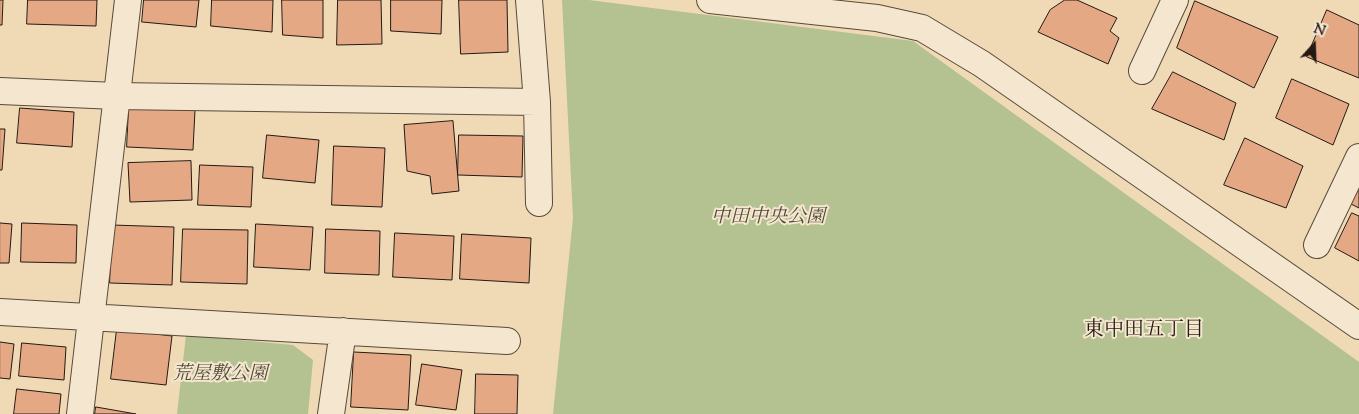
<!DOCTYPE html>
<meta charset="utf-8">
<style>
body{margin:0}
#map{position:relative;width:1359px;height:414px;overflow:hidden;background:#efdab5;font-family:"Sorts Mill Goudy",serif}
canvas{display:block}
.north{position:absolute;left:1289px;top:20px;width:50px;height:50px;-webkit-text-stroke:4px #f5e7cf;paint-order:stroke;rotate:20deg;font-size:14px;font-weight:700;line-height:20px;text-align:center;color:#251913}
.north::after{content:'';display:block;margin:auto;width:18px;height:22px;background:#251913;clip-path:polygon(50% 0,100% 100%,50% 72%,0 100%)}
</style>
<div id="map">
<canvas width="1359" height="414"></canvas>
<div class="north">N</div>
</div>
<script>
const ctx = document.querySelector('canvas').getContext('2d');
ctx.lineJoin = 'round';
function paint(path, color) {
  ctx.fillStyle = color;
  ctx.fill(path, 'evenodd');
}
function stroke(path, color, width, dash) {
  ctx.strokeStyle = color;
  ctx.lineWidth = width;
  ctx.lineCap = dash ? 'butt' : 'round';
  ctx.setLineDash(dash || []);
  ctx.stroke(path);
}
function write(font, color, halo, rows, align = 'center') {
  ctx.font = font + ' "Sorts Mill Goudy","Noto Serif JP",serif';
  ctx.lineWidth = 4;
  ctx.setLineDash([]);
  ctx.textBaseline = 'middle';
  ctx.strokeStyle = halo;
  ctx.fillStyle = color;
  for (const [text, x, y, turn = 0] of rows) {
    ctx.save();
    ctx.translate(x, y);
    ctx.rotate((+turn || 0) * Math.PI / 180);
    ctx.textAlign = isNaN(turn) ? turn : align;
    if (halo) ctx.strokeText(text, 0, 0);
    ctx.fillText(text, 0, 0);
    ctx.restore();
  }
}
paint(new Path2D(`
 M562,0H589L913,41L1359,362V414H553L573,218Z
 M186,335L293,345L313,360L308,414H177Z`), '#b4c191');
const building = new Path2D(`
 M0,0H3L2,25H0Z
 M28,0H97L96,26L27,24Z
 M144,0H199L196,27L142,22Z
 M212,0H273L272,32L211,26Z
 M282,0H323V38L283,35Z
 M338,0H381L382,44L337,45Z
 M391,0H442L441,34L391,31Z
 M459,0H507L508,52L461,54Z
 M1065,0H1077L1117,18L1110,31L1119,38L1108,64L1038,32L1050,10Z
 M1195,1L1278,37L1254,88L1177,48Z
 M1327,10L1359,25V78L1307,57Z
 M1173,72L1236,103L1224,140L1152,109Z
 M1292,79L1349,104L1333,145L1276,118Z
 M129,106L195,110L193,150L127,147Z
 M20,108L74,112L72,147L17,143Z
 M453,121L459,191L432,194L430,176L407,171L404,125Z
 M0,129H5L2,170H0Z
 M267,135L319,140L315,183L263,178Z
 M459,135L523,136L522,177L458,175Z
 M1245,138L1303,166L1286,208L1224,185Z
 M334,146L385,148L382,207L332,205Z
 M191,161L192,200L130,202L128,163Z
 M200,165L253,167L251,207L198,205Z
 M1359,183V208L1349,203Z
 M1352,213L1359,216V261L1335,248Z
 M0,223L12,224L9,263H0Z
 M22,223L77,225L76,263L21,262Z
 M256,224L313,227L310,270L254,267Z
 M112,225L174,227L172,285L110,283Z
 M183,229L248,230L247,284L181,282Z
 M326,229L380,231L379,275L325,273Z
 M395,233L454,236L452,280L393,277Z
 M462,234L531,238L529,283L460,279Z
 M117,329L172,336L166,385L111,379Z
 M0,342L14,344L10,379L0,378Z
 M22,343L66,347L64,380L19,376Z
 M354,352L411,355L408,410L351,407Z
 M422,364L462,370L456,410L416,405Z
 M476,374L518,375L517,414H475Z
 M17,389L61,394L59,414H14Z
 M96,407L136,414H95Z`);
paint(building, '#e4a984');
stroke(building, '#251913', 1);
const street = new Path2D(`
 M529,0L537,102L539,203
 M710,0L877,18L922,28L982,64L1359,326
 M1142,71L1175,0
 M0,91L116,96L537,102
 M1317,245L1359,157
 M0,312L507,341
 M80,414L128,0
 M331,414L343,331`);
stroke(street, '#58493c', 28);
stroke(street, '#f5e7cf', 26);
write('italic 19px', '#504b39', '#f5e7cf', [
 ["中田中央公園",768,219],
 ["荒屋敷公園",220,376]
]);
write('20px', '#251913', '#f5e7cf', [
 ["東中田五丁目",1144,332]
]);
</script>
